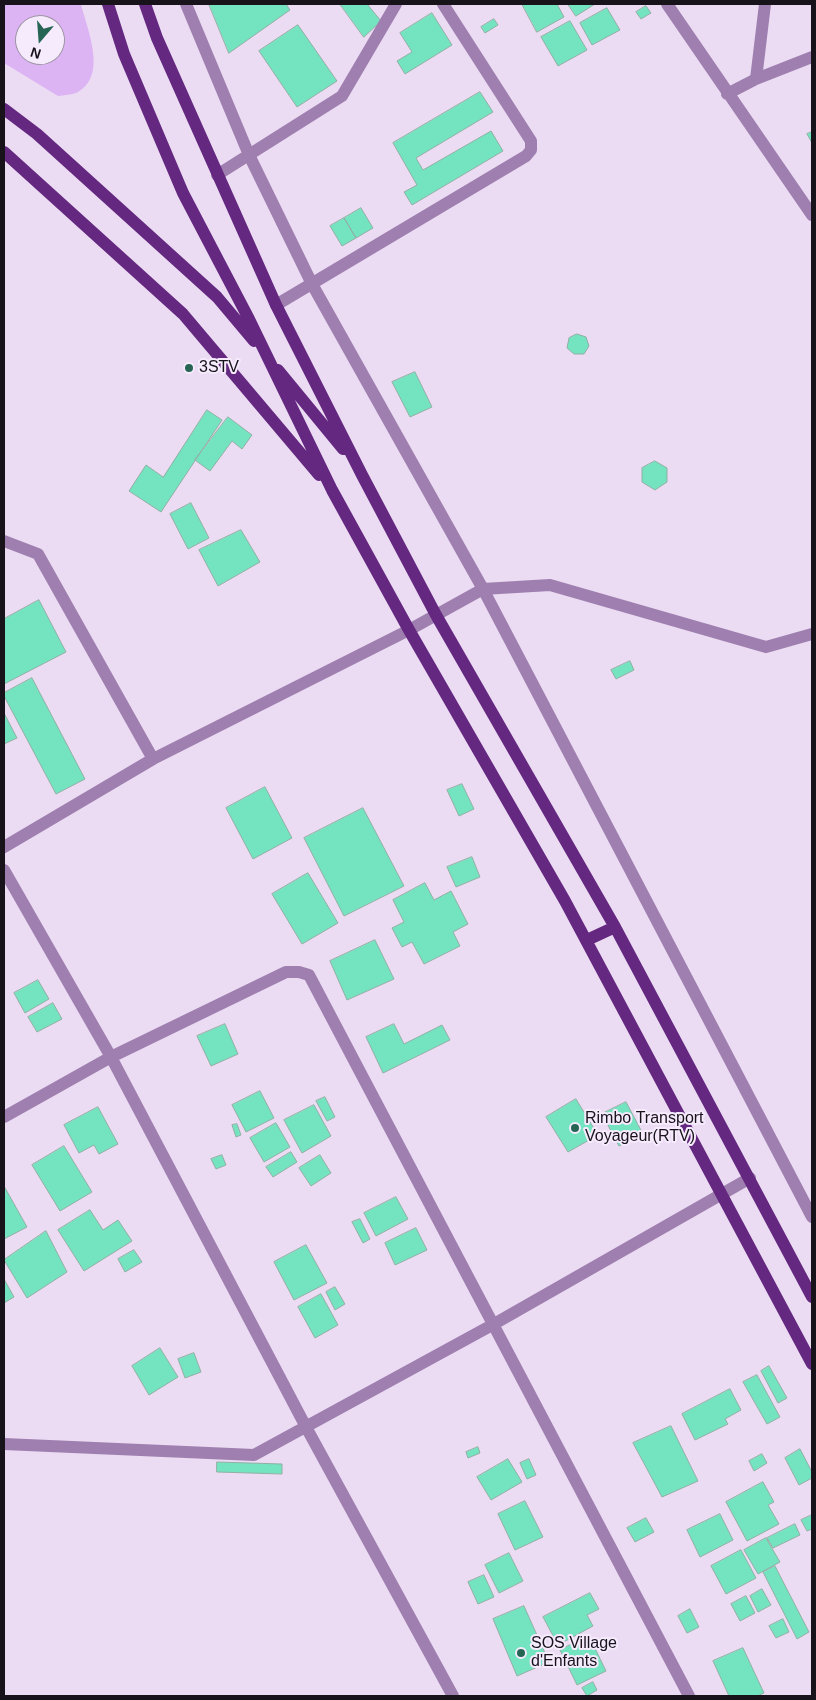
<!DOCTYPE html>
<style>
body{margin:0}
#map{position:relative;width:816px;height:1700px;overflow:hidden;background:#ebdcf3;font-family:Helvetica,sans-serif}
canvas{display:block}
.frame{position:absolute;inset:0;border:5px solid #18131b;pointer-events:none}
.north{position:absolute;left:15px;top:15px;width:50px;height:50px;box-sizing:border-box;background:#f6eafd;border:1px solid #9d94a3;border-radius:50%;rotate:198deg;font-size:14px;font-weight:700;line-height:20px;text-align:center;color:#18131b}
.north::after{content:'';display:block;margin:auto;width:18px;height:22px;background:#266553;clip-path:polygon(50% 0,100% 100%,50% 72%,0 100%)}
</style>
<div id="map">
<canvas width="816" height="1700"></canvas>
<div class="frame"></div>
<div class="north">N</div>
</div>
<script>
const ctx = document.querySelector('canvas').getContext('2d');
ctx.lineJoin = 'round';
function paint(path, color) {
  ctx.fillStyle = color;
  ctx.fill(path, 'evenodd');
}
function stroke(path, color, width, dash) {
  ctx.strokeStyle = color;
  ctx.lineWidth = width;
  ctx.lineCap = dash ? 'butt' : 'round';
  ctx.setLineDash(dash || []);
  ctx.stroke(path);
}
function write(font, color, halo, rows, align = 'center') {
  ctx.font = font + ' Helvetica,sans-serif';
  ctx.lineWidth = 4;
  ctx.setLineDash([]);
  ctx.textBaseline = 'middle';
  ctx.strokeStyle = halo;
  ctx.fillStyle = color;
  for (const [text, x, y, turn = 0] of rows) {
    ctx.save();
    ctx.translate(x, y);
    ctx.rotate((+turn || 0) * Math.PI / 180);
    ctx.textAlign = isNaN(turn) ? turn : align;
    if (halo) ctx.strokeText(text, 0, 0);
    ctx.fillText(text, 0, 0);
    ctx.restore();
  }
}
paint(new Path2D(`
 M4,4H81C87,29 108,75 78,92C73,95 64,95 58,96L4,63ZM25,25H55V55H25Z`), '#ddb4f3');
const building = new Path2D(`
 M209,4H286L290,10L229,53Z
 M340,4H367L381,21L364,37Z
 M522,4H557L564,17L537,32Z
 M568,4H595L576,16Z
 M646,6L651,13L641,19L636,12Z
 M607,8L620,30L592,45L580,23Z
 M432,13L452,45L405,74L397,61L412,52L400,33Z
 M494,19L498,25L485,33L481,27Z
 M570,21L587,50L558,66L541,37Z
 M298,25L337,81L297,107L259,51Z
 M480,92L493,112L416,158L423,170L491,131L503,151L412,205L404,192L417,185L393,143Z
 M812,132V143L807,134Z
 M361,208L373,228L356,238L344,218Z
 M344,218L356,238L342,246L330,226Z
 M577,334L586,337L589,346L584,354H574L567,348L569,338Z
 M415,372L432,407L410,417L392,382Z
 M207,410L222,420L161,512L129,491L146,465L163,477Z
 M228,417L252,435L242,449L232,441L210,471L195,460Z
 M655,461L667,468V482L655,490L642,482V468Z
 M191,503L209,538L188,549L170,514Z
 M241,530L260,562L218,586L199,550Z
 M39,600L66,652L4,684V619Z
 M630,661L634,670L616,679L611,670Z
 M32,678L85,779L56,794L4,696V693Z
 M4,713L17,738L4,744Z
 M462,784L474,809L459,816L447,790Z
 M265,787L292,838L253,859L226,808Z
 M363,808L404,886L344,916L304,838Z
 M472,857L480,877L456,887L447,867Z
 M308,873L338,923L302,944L272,894Z
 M425,883L434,900L451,891L468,924L453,932L460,946L424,964L412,942L402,947L392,928L404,922L393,900Z
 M375,940L394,979L347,1000L330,961Z
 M38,980L49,999L25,1013L14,993Z
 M53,1003L62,1019L37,1032L28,1017Z
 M225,1024L238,1054L211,1066L197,1036Z
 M394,1024L404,1044L442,1025L450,1040L383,1073L366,1037Z
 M260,1091L274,1118L246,1132L232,1105Z
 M325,1097L335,1117L327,1121L316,1101Z
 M576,1099L598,1135L568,1152L546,1117Z
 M626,1102L643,1134L619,1146L602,1114Z
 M314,1105L331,1136L302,1153L284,1120Z
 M98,1107L118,1144L99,1154L94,1145L79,1153L64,1125Z
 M276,1123L290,1147L264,1162L250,1138Z
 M237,1124L241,1135L236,1137L232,1125Z
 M64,1146L92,1192L60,1211L32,1165Z
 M291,1152L297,1162L273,1177L266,1167Z
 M222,1155L226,1165L216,1169L211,1159Z
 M320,1155L331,1173L311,1186L299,1168Z
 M4,1186L27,1227L4,1239Z
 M396,1197L408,1219L376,1236L364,1213Z
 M90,1210L103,1230L118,1220L132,1241L84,1271L58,1230Z
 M360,1219L370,1239L363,1243L352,1222Z
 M416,1228L427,1250L395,1265L385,1243Z
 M46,1231L67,1272L27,1298L4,1260Z
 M306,1245L327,1283L294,1300L274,1262Z
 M134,1250L142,1262L125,1272L118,1259Z
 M4,1279L14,1297L4,1303Z
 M335,1287L345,1304L335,1310L326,1292Z
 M321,1294L338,1325L315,1338L298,1307Z
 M160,1348L178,1377L149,1395L132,1366Z
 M194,1353L201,1372L185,1378L178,1359Z
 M769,1366L787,1398L778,1403L761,1371Z
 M757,1375L780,1417L767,1424L743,1382Z
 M730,1389L741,1410L725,1419L728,1424L695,1440L682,1414Z
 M671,1426L698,1481L662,1497L633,1443Z
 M478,1447L480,1453L468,1458L466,1452Z
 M800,1449L812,1472V1478L799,1485L785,1458Z
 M762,1454L767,1463L754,1471L749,1461Z
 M508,1459L522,1482L491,1500L477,1477Z
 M529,1459L536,1475L527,1479L520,1463Z
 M217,1462L282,1464V1474L217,1472Z
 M763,1482L774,1502L768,1505L779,1524L747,1541L726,1502Z
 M525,1501L543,1537L515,1550L498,1514Z
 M720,1514L733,1540L700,1557L687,1530Z
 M812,1515V1529L807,1531L801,1520Z
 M646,1518L654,1532L635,1542L627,1528Z
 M795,1524L800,1535L773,1548L767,1538Z
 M766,1538L780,1562L758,1574L744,1550Z
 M741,1550L756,1578L726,1594L711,1566Z
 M509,1553L523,1581L499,1593L485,1565Z
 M775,1566L809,1632L797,1639L763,1572Z
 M484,1575L494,1597L478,1604L468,1582Z
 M762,1589L771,1605L758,1612L750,1596Z
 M590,1593L599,1609L587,1615L593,1626L558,1645L543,1617Z
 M746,1596L755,1613L740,1621L731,1604Z
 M524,1606L549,1662L517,1676L493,1619Z
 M690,1609L699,1627L687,1633L678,1616Z
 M783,1619L789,1632L776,1638L769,1626Z
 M589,1636L606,1671L577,1685L560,1650Z
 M743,1648L764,1693L757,1696H729L713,1661Z
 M593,1682L597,1690L587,1696L582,1688Z`);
paint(building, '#74e3c0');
stroke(building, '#92afa4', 1);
stroke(new Path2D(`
 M186,4L249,155L312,284L483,589L812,1217
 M667,4L812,215
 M756,79L765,4
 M727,94L756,79L812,57
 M217,175L342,96L396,4
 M276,305L526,156L531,150V141L443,4
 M4,541L38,554L153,759
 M4,847L153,759L409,630L483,589L550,585L766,647L812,634
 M4,870L111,1057L306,1427L453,1696
 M4,1117L111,1057L286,972H299L309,975L689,1696
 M4,1444L254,1455L494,1324L750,1178`), '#9f7faf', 12);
stroke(new Path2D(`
 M108,4L124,54L183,193L249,319L332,490L409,630L565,901L812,1364
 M145,4L157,38L276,305L362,475L436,615L615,927L812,1297
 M4,109L37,134L217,297L254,341
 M4,152L183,314L319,475
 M278,370L343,449
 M587,940L615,927`), '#652880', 12);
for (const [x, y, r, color] of [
 [189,368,5,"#266553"],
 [575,1128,5,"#266553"],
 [521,1653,5,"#266553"]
]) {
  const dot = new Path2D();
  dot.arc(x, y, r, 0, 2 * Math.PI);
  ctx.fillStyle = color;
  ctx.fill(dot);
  stroke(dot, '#f6eafd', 2);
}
write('16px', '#18131b', '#f6eafd', [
 ["3STV",199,368],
 ["Rimbo Transport",585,1119],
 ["Voyageur(RTV)",585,1137],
 ["SOS Village",531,1644],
 ["d'Enfants",531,1662]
], 'left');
</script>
